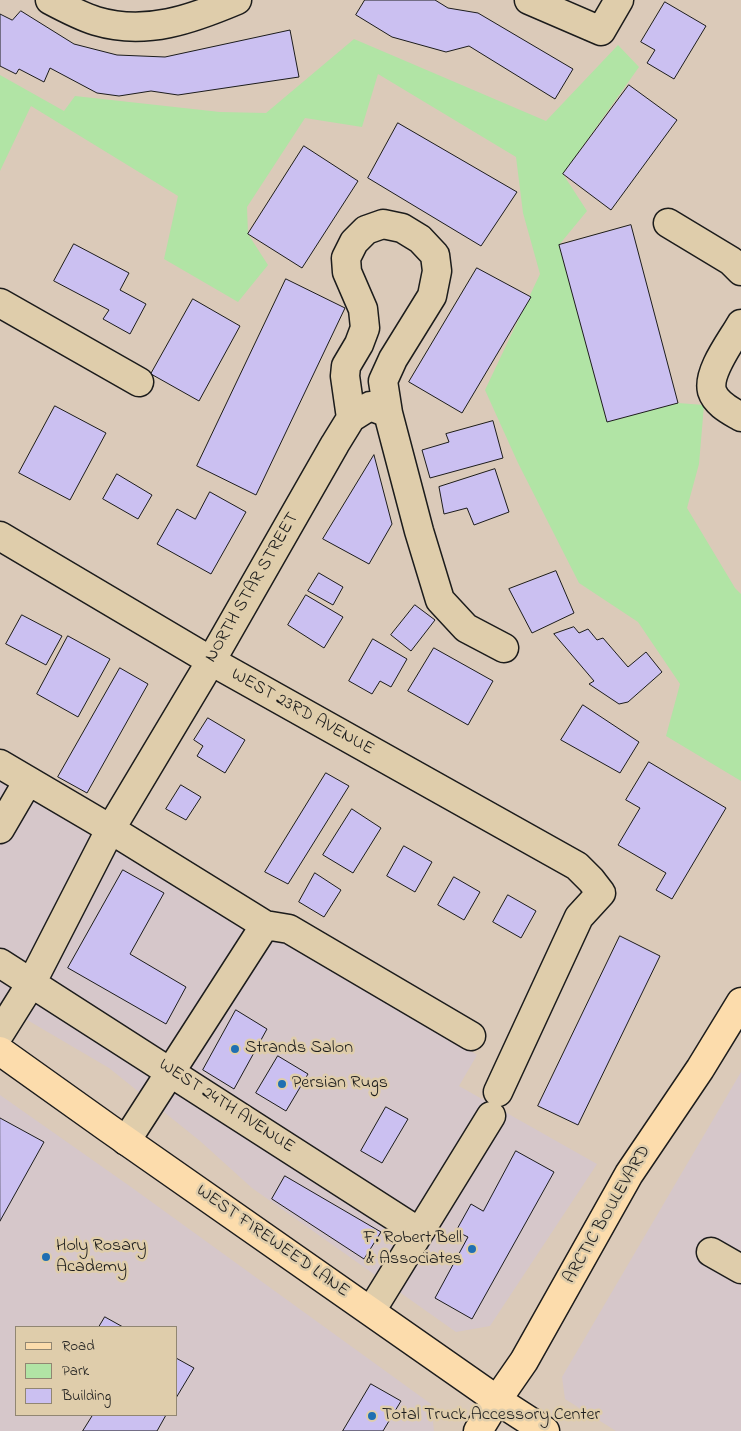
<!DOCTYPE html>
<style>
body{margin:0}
#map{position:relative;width:741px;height:1431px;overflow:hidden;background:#dbcab9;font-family:"Indie Flower",sans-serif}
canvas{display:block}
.legend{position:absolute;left:15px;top:1326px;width:162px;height:90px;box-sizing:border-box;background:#dfcdab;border:1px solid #918672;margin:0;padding:6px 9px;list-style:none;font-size:15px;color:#1c1c1c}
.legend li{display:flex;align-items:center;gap:10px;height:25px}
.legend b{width:25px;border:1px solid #918672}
</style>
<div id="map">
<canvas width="741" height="1431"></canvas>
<ul class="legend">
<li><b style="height:6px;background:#fcdcac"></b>Road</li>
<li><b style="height:14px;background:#b1e4a5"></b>Park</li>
<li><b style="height:14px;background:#cbc0f1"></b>Building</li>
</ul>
</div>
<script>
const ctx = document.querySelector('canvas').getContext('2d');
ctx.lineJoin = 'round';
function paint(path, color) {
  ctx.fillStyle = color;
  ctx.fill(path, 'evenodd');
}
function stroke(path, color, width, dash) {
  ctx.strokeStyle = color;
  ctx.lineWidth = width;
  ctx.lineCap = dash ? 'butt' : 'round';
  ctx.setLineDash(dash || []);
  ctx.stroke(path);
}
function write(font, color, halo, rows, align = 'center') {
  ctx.font = font + ' "Indie Flower",sans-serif';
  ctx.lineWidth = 5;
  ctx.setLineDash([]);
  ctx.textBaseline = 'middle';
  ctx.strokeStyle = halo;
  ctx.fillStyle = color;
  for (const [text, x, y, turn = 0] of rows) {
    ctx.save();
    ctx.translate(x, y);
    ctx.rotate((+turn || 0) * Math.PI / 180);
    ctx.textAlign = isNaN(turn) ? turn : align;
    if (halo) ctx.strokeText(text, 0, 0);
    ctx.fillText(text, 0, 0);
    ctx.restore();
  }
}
paint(new Path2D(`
 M0,766L207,890L477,1055L459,1086L597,1164L490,1326L456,1332L252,1188L200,1141L109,1068L0,1004Z
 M741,1072V1431H616L565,1399L562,1377Z
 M0,1095L131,1187L431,1404L434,1431H0ZM16,1327H176V1415H16Z`), '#d6c7ca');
paint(new Path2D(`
 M354,39L546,121L618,45L639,67L563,174L587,211L559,245L607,422L678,403L704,405L699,464L687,508L735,588L741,594V781L666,736L680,684L638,622L579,583L518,463L485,390L540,274L523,213L516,157L378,74L362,127L305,118L247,207L248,234L268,265L238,302L164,259L178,196L31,106L0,171V75L64,111L75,96L220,112L266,113Z`), '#b1e4a5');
const building = new Path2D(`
 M365,0H435L448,8L478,13L573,69L555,99L469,46L446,52L392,37L356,15Z
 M665,2L706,26L674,79L647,63L655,50L641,42Z
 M21,11L74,44L117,55L165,57L290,30L299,77L178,95L151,91L119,96L97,93L50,68L44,82L19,69L16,74L0,66V14L12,20Z
 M629,85L677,120L611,210L563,174Z
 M398,123L517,192L481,246L368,178Z
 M304,146L358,181L302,268L248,234Z
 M631,225L678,403L607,422L559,245Z
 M74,244L129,273L120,290L146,304L130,334L103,319L109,310L54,281Z
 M477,268L531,297L462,413L409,382Z
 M286,279L345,308L256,495L197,466Z
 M193,299L240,326L199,401L151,374Z
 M55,406L106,433L70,500L19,473Z
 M493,421L503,458L430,478L422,450L449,442L446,434Z
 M374,455L392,524L369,564L323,539Z
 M495,469L509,512L474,525L467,508L444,514L439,487Z
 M117,474L152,495L138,519L103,499Z
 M210,492L246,512L211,574L157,544L177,509L195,519Z
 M556,571L574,613L532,633L509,589Z
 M319,573L343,587L333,605L308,591Z
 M306,595L343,617L324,648L288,625Z
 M415,605L435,620L411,651L391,635Z
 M22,615L62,636L46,665L6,644Z
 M574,627L579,633L588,629L597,640L603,638L628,667L646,652L662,672L628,702L619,704L589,684L594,681L554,634Z
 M68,636L110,659L78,717L37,694Z
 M373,639L407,659L391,687L380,681L372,694L349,681Z
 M434,648L493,681L468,725L408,691Z
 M120,668L148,684L87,793L58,777Z
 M583,705L639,742L620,773L561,740Z
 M208,718L245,740L225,773L197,756L203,746L194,740Z
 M649,762L726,808L672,899L656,890L666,873L618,845L640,808L626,800Z
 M326,773L349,786L288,884L265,872Z
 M181,785L201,797L186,820L166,809Z
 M352,809L381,828L353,873L323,855Z
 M404,846L432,862L415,892L387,876Z
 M123,870L164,893L130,954L186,987L166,1024L68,968Z
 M315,873L341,890L324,917L299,902Z
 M454,877L480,892L464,920L438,905Z
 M508,895L536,911L521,938L493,922Z
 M620,936L660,956L578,1125L538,1106Z
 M236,1010L267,1029L234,1089L203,1070Z
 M278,1056L308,1074L286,1111L256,1093Z
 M386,1107L408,1119L382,1163L361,1151Z
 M0,1118L44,1142L0,1221Z
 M516,1151L554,1172L472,1319L435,1298L468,1237L456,1231L471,1204L483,1211Z
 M285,1176L381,1232L364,1259L272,1199Z
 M105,1317L123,1327H99Z
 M176,1358L194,1368L176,1398Z
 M371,1384L401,1401L383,1431H343Z
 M93,1415H166L157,1431H83Z`);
paint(building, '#cbc0f1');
stroke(building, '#1c1c1c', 1);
const minor = new Path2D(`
 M50,0C65,8 80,16 96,21C146,36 192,19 237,0
 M529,0L601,31L619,0
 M668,223L731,261L741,271
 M0,303L139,382
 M741,324C732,340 707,372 712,391C716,404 731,411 741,417
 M351,418L345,376L346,366L359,344L365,328L363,309L347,272L346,258L354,242L366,230L383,224L402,228L420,239L435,255L437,271L432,296L393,359L383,381L388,413
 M0,536L211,661L577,866L591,880L601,893L579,917L498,1092
 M0,764L102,824L265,925L289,929L471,1036
 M0,829L28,781
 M0,963L419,1232
 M0,1033L32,982L110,830L211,661L335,444L351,418L370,406L388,413L419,531L440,600L466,628L504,648
 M126,1141L265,925
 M711,1252L741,1269
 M371,1311L491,1116`);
const major = new Path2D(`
 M0,1051L108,1128L497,1400L545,1431
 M478,1431L497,1400L524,1361L629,1174L700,1069L741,1002`);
stroke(minor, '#1c1c1c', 31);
stroke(major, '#1c1c1c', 31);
stroke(minor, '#dfcdab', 28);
stroke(major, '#fcdcac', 28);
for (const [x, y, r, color] of [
 [235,1049,5,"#1f6fb2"],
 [282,1084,5,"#1f6fb2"],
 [472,1249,5,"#1f6fb2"],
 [46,1257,5,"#1f6fb2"],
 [372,1416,5,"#1f6fb2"]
]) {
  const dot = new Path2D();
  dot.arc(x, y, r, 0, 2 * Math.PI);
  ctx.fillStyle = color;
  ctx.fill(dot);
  stroke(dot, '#dfcdab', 2);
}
write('18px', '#1c1c1c', '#dfcdab', [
 ["NORTH STAR STREET",253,588,-60],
 ["WEST 23RD AVENUE",302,713,29],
 ["WEST 24TH AVENUE",226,1107,33],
 ["ARCTIC BOULEVARD",608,1215,-60],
 ["WEST FIREWEED LANE",272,1242,35]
]);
write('18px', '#1c1c1c', '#dfcdab', [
 ["Strands Salon",245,1049],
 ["Persian Rugs",292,1084],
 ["F. Robert Bell",462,1239,"right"],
 ["& Associates",462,1260,"right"],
 ["Holy Rosary",56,1247],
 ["Academy",56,1268],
 ["Total Truck Accessory Center",382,1416]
], 'left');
</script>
